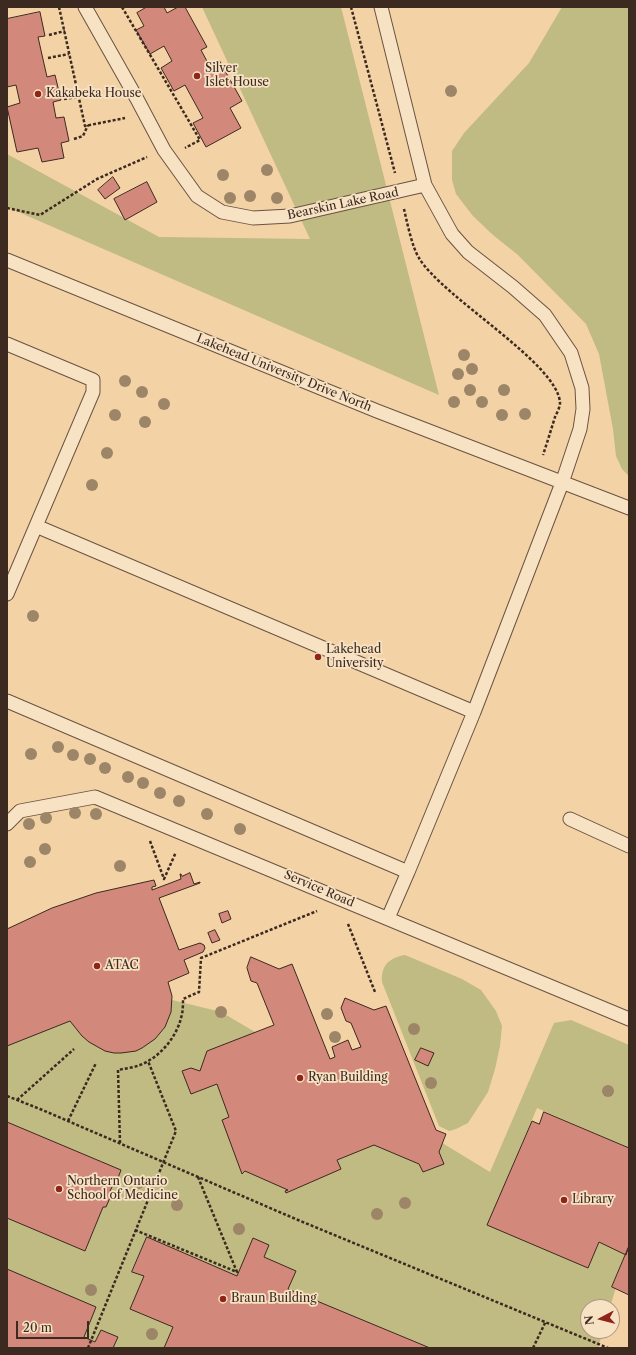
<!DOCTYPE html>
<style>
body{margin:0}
#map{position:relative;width:636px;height:1355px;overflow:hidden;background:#f3d2a5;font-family:"Libre Caslon Text",serif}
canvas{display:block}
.frame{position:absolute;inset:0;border:8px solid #3c2920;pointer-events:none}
.north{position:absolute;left:580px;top:1299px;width:40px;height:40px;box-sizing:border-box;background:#f7e2c4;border:1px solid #ac9882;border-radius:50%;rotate:263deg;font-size:11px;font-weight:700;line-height:16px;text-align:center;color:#3c2920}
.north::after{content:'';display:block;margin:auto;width:14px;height:18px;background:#8f2418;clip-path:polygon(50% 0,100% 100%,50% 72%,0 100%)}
.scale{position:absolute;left:16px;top:1321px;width:73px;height:18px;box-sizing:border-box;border:2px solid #3c2920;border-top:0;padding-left:5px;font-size:12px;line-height:14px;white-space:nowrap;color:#3c2920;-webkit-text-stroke:3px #f7e2c4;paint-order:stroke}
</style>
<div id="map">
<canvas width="636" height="1355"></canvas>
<div class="frame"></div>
<div class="north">N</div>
<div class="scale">20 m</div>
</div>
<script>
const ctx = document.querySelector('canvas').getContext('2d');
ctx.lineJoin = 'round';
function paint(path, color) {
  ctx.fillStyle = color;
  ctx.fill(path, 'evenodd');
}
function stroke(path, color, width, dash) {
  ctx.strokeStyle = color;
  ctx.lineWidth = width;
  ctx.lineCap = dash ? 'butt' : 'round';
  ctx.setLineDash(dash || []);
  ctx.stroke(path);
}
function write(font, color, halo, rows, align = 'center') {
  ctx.font = font + ' "Libre Caslon Text",serif';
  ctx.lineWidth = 3.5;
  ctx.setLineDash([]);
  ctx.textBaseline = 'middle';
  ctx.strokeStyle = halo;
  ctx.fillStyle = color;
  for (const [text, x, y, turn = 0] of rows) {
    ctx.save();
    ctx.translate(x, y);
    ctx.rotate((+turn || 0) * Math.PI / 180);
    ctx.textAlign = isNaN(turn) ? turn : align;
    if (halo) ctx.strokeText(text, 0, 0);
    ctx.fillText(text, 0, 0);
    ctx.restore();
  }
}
paint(new Path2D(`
 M202,7H341L439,395L7,207V154L159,237L310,239Z
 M562,7H629V476L622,469L616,456L613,429L599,354L586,324L518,255L493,235L473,216L456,194L452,180V151L464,133L529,63Z
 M405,955L462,979L481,990L496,1011L502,1026L500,1046L495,1069L488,1092L468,1123L456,1129L449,1131L439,1126L382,982C381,965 389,958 405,955Z
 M83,978L221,1012L383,1107L490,1172L554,1023L571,1020L629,1045V1148L537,1108L506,1181L626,1255L610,1307H588V1331H603L598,1348H7V1015Z`), '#c0ba83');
const building = new Path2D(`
 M147,7H164L167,13L178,7H185L207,47L201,50L209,65L219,60L242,101L230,108L241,128L206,147L193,123L203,118L185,85L174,91L161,68L172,61L164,46L150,54L136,30L144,26L137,13Z
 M40,12L45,36L38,37L47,77L55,75L61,100L53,102L56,118L64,117L69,141L61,143L64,158L42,162L38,148L17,152L7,107L20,103L16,85L7,87V19Z
 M113,177L120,188L105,199L98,190Z
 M147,182L157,202L125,220L114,199Z
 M190,873L194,884L200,882V883L159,898L179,950L200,943L204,945L205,948L203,952L184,960L189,973L168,982L172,996L171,1012L165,1027L155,1039L142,1048L136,1051L121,1053H114L105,1051L89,1042L82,1036L70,1021L7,1046V929L52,908L96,893L154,880L156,886L152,887V890L181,879L180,874H181L182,876Z
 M228,911L231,919L222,923L219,914Z
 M215,930L220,940L212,943L208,933Z
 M251,957L279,969L292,964L330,1059L335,1057L332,1047L348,1040L352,1050L361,1047L351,1023L346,1021L341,1008L345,998L374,1010L386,1006L436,1130L446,1134L439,1152L444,1164L423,1172L419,1164L374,1145L337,1160L341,1169L286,1193L285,1191L288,1190L245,1171L242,1174L222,1120L229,1117L217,1084L191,1094L182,1071L191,1068L200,1071L207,1051L274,1025L257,983L251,981L247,968Z
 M421,1048L434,1053L428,1066L415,1060Z
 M544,1112L629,1148V1246L626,1255L599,1242L588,1268L487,1225L532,1121L539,1124Z
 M7,1122L121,1170L115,1186L113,1185L110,1191L112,1193L106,1207H103L85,1251L7,1218Z
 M147,1237L237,1276L253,1238L269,1245L264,1257L296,1271L288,1289L430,1348H164L173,1327L130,1309L144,1276L132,1272Z
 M629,1246V1295L612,1287Z
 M7,1269L96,1307L84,1337L95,1342L101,1330L118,1337L113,1348H7Z`);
paint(building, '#d2897b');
stroke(building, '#3c2920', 1);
const service = new Path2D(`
 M85,7L137,99L164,150L197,196L222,212L253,218L290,216L425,185
 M7,260L377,411L629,508
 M7,344L93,380V392L7,594
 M36,526L474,712
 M7,701L408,872L474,712L562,483L580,429L583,409L582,388L571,353L545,315L513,287L468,252L452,234L425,185L381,7
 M570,819L629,846
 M7,824L20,811L95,797L629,1019
 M388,918L408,872`);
stroke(service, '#6a5341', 15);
stroke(new Path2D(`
 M59,7L85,126L125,118
 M122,7L200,140L185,148
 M351,7L395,173
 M49,35L65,31
 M48,58L69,54
 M64,99L78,97
 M74,139L83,136L88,125
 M7,208L40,215L97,179L147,157
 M404,209C407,222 412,247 419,258C443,298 558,363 560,403C560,407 557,413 555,417C551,430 547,443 543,455
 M150,841L164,879L176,852
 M348,924L375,992
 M7,1096L40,1109L298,1220L608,1348
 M17,1100L74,1049
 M68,1121L96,1063
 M120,1143L118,1070C128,1068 139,1067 148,1061C163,1053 177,1035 181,1018C183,1012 183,1005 183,999L199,992L201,958L317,911
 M135,1230L237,1272L198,1177
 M88,1348L176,1131L148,1061
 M533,1348L546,1321`), '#3c2920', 2.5, [3, 2]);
stroke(service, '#f7e2c4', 13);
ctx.fillStyle = '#9d8567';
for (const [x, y] of [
 [451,91],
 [267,170],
 [223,175],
 [250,196],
 [230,198],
 [277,198],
 [464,355],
 [472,369],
 [458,374],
 [125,381],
 [470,390],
 [504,390],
 [142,392],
 [454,402],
 [482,402],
 [164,404],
 [525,414],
 [115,415],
 [502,415],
 [145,422],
 [107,453],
 [92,485],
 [33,616],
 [58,747],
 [31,754],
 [73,755],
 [90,759],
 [105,768],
 [128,777],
 [143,783],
 [160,793],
 [179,801],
 [75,813],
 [96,814],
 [207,814],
 [46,818],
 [29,824],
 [240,829],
 [45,849],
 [30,862],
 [120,866],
 [221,1012],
 [327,1014],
 [414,1029],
 [335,1037],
 [431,1083],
 [608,1091],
 [138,1183],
 [405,1203],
 [177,1205],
 [377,1214],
 [239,1229],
 [91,1290],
 [152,1334]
]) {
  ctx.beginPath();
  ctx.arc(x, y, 6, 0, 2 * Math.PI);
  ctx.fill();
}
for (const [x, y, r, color] of [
 [197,76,4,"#8f2418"],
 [38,94,4,"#8f2418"],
 [318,657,4,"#8f2418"],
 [97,966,4,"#8f2418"],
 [300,1078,4,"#8f2418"],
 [59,1189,4,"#8f2418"],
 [564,1200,4,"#8f2418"],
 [223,1299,4,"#8f2418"]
]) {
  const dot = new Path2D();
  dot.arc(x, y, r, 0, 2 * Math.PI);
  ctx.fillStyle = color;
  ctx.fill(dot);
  stroke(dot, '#f7e2c4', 1.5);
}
write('12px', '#3c2920', '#f7e2c4', [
 ["Silver",205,69],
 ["Islet House",205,83],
 ["Kakabeka House",46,94],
 ["Lakehead",326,650],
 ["University",326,664],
 ["ATAC",105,966],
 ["Ryan Building",308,1078],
 ["Northern Ontario",67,1182],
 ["School of Medicine",67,1196],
 ["Library",572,1200],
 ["Braun Building",231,1299]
], 'left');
write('12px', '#3c2920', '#f7e2c4', [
 ["Bearskin Lake Road",343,204,-12],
 ["Lakehead University Drive North",284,373,22],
 ["Service Road",319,889,23]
]);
</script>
